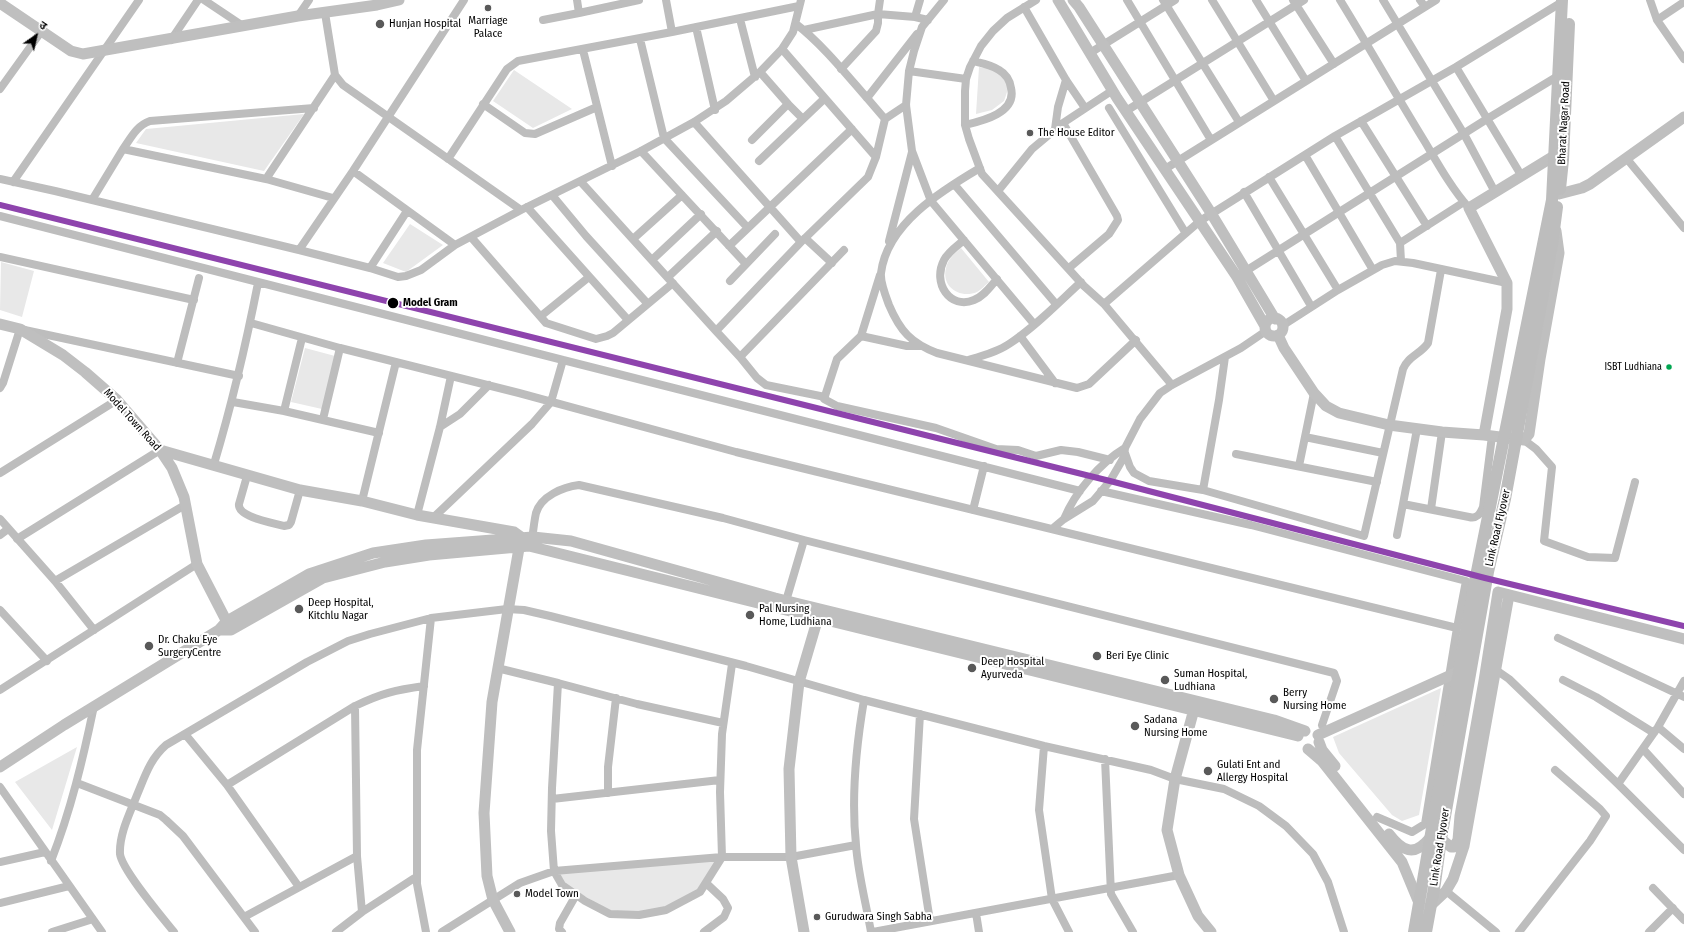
<!DOCTYPE html>
<meta charset="utf-8">
<style>
body{margin:0}
#map{position:relative;width:1684px;height:932px;overflow:hidden;background:#fff;font-family:"Fira Sans Condensed","Noto Sans Devanagari",sans-serif}
canvas{display:block}
.north{position:absolute;left:16px;top:16px;width:40px;height:40px;-webkit-text-stroke:3px #fff;paint-order:stroke;rotate:34deg;font-size:11px;font-weight:700;line-height:16px;text-align:center;color:#000}
.north::after{content:'';display:block;margin:auto;width:14px;height:18px;background:#000;clip-path:polygon(50% 0,100% 100%,50% 72%,0 100%)}
</style>
<div id="map">
<canvas width="1684" height="932"></canvas>
<div class="north">उ</div>
</div>
<script>
const ctx = document.querySelector('canvas').getContext('2d');
ctx.lineJoin = 'round';
function paint(path, color) {
  ctx.fillStyle = color;
  ctx.fill(path, 'evenodd');
}
function stroke(path, color, width, dash) {
  ctx.strokeStyle = color;
  ctx.lineWidth = width;
  ctx.lineCap = dash ? 'butt' : 'round';
  ctx.setLineDash(dash || []);
  ctx.stroke(path);
}
function write(font, color, halo, rows, align = 'center') {
  ctx.font = font + ' "Fira Sans Condensed",sans-serif';
  ctx.lineWidth = 4;
  ctx.setLineDash([]);
  ctx.textBaseline = 'middle';
  ctx.strokeStyle = halo;
  ctx.fillStyle = color;
  for (const [text, x, y, turn = 0] of rows) {
    ctx.save();
    ctx.translate(x, y);
    ctx.rotate((+turn || 0) * Math.PI / 180);
    ctx.textAlign = isNaN(turn) ? turn : align;
    if (halo) ctx.strokeText(text, 0, 0);
    ctx.fillText(text, 0, 0);
    ctx.restore();
  }
}
paint(new Path2D(`
 M979,67L993,69L1005,79L1008,89L1004,101L992,110L976,114Z
 M514,70L572,109L533,128L493,101Z
 M304,114L264,171L136,143L146,129Z
 M410,224L443,245L406,272L383,263Z
 M961,248L989,282C985,285 981,290 977,292C960,299 941,287 946,268C948,259 954,254 961,248Z
 M1,262L34,271L22,317L0,310Z
 M305,348L335,356L322,409L291,402Z
 M1441,688L1419,815L1402,821L1392,815L1339,753L1333,737Z
 M77,747L52,830L15,782Z
 M717,859L699,890L666,908L639,914L611,912L563,883L557,872Z`), '#e8e8e8');
stroke(new Path2D(`
 M204,0L243,26
 M577,0L579,13L639,0
 M920,0L915,17L928,20
 M944,0L922,27L914,51L909,71L906,105L912,151L931,201L1034,324
 M1036,0L1007,18L993,31L981,46L970,67L966,79L965,91V125L969,139L982,174L1084,286L1104,304L1172,385
 M1127,0L1211,140
 M1163,0L1239,122
 M1212,0L1274,101
 M1256,0L1306,81
 M1293,0L1334,64
 M1340,0C1369,47 1396,95 1425,142C1438,164 1452,189 1469,208
 M1383,0L1464,134L1495,192
 M1420,0L1425,7
 M1650,0L1657,20L1684,59
 M1024,7L1066,80L1085,108
 M325,13L335,75L343,85L521,210L641,151L694,122L726,101L760,72L782,49L793,32L801,0
 M298,16L309,0
 M740,19L755,77
 M543,20L579,13
 M1657,20L1684,2
 M796,24C821,43 846,74 867,98L917,34
 M696,27L715,110
 M804,30L878,14L880,0
 M672,32L799,6
 M640,39L664,138L748,228
 M171,40L198,0
 M583,50L612,166
 M1090,53L1175,0
 M1456,67L1521,175
 M841,69L876,31L878,23V14L915,17
 M909,71L966,79
 M0,89L41,32
 M867,98L885,119L906,105
 M483,104L525,133L535,134L597,107
 M1109,108L1185,232
 M1126,111L1304,0
 M803,119L824,99
 M1361,121L1427,226
 M694,122L801,242L868,177L876,157L782,49
 M1063,123L1117,216L1118,220L1109,234L1069,268
 M965,125C982,121 1017,113 1011,88C1010,81 1006,74 999,70C992,65 982,63 973,61
 M1055,129L1058,107L1066,80
 M1335,136L1400,243L1464,202
 M752,140L788,104L760,72
 M123,149C131,138 136,126 150,121L314,108
 M641,151L746,264
 M1305,155L1373,270
 M876,157L885,119
 M448,159L507,69L518,61L672,32L666,0
 M1627,159L1684,228
 M759,161L803,119L788,104
 M980,168C941,191 887,224 881,273C880,282 886,297 889,305C900,331 911,343 937,353L1077,388L1089,384L1136,340
 M1165,169L1436,0
 M353,171L455,245
 M1269,177L1338,290
 M0,179L55,191L299,250L370,268L398,277L406,276L421,270L455,245L521,210
 M266,179L335,75
 M13,182L139,0
 M581,182L716,331
 M954,184L1056,304
 M998,191L1032,149L1063,123L1113,90
 M1244,192L1311,306
 M552,195L586,236L647,303
 M92,200L123,149L266,179L333,198
 M527,207L628,320
 M0,216L563,360
 M471,237L546,323L596,339L607,336L613,333L673,283
 M805,238L832,263
 M633,239L682,195
 M964,240C957,246 948,252 944,260C932,283 950,310 974,300C984,296 990,287 997,279
 M889,241L912,152
 M801,242L716,331L740,357L757,378L766,385L825,397
 M1400,243L1401,261
 M729,246L852,129
 M299,250L353,171L464,0
 M0,257L194,300
 M652,260L701,214
 M370,268L407,211
 M1241,274L1487,119L1558,76
 M880,275L861,336L837,359L824,399L837,406L936,428L996,449L1018,450L1036,456L1061,450L1078,452L1110,460
 M668,277L717,231
 M730,281L775,234
 M1104,304L1200,221L1335,136L1456,67L1562,2
 M541,316L589,277
 M251,323L340,348L519,393L736,452L1457,628L1425,824L1412,832L1377,817
 M1282,326L1338,290L1382,265L1395,261L1413,263L1507,283
 M861,336L907,346H920
 M1020,336L1055,383
 M740,357L844,250
 M968,360C982,356 997,352 1009,344C1035,327 1058,303 1081,282
 M177,363L199,278
 M0,388L3,383L20,329L239,376
 M233,402L284,411L379,433
 M284,411L302,338
 M323,419L340,348
 M440,427L460,414L489,385
 M1305,437L1383,453
 M1524,440L1536,449L1552,467L1544,541L1588,557L1615,558L1635,482
 M1125,453L1130,467L1134,473L1149,481L1203,490L1364,536L1403,369C1408,356 1421,354 1428,343L1441,270
 M1236,454L1377,482
 M214,464C232,404 246,344 258,283
 M1299,466L1314,393
 M0,473L117,400
 M247,476L239,504C237,517 273,523 284,526L289,525L291,522L300,490
 M1203,490L1219,400L1225,357
 M1101,491L1251,525L1466,581L1457,628
 M362,501L396,362
 M1403,504L1417,429
 M1431,509L1442,432
 M973,510L984,466
 M417,515L440,427L451,376
 M433,518L532,424L551,402L563,360L1080,491
 M0,519L55,581L94,630
 M1064,519C1075,492 1100,463 1125,448
 M1052,529L1064,519L1093,501L1110,481L1124,457L1125,448L1140,419L1160,393L1172,385L1241,348L1266,331
 M0,535L8,529
 M1397,535L1403,504L1469,517C1477,519 1480,514 1483,507L1492,436
 M17,539L160,450
 M532,541C533,532 534,522 536,513C541,496 563,487 579,485L723,518L804,540L1334,673L1337,681L1322,725
 M55,581L185,505
 M786,601L804,540
 M0,610L47,661
 M1558,638L1684,697
 M497,668L558,683L552,788L551,831L554,871L562,885L585,901L610,914L639,915L666,910L700,892L722,857L720,792L722,734L732,664
 M1496,670L1509,679L1618,784L1684,850
 M1563,680L1596,697L1654,733
 M558,683L637,704L723,723
 M0,690L197,564
 M864,700C856,747 851,797 856,845C858,874 866,903 871,932
 M355,706L357,856
 M920,714L914,819L930,921
 M1658,727L1684,749
 M185,734L227,785L299,887
 M1044,746L1039,810L1052,899L1069,932
 M1643,749L1684,794
 M1105,759L1111,894L1133,932
 M77,783L160,815L166,820L183,836L255,932
 M1618,784L1658,727L1684,681
 M227,785L355,706C382,693 396,690 424,686
 M0,787L102,932
 M608,793V767L616,698
 M552,799L720,780
 M51,861C71,810 83,759 94,706
 M0,862L45,852
 M1653,888L1684,920
 M1446,891L1496,932
 M0,903L69,886
 M362,912L416,877
 M976,913L979,932
 M244,917L357,856L362,912L336,932
 M52,932L93,919
 M174,932C162,917 122,870 120,854C119,834 130,813 137,795C145,776 150,759 166,745L307,662L348,641L370,634L431,618L507,609L524,610L550,616L746,666L864,700L1044,746L1151,770L1175,779L1224,789L1259,806L1286,826L1313,854L1328,882L1344,932
 M426,932L417,884V750L431,618
 M442,932L520,883L554,871L722,857H791L856,845
 M562,932L559,929L560,923L576,895
 M704,932L724,917L728,908L723,899L706,883
 M873,932L1179,875
 M1519,932L1590,841L1606,816L1600,809L1555,770
 M1649,932L1673,908`), '#bdbdbd', 8);
stroke(new Path2D(`
 M1058,0L1117,98L1237,277L1265,326
 M1073,0L1079,7L1211,213L1275,319
 M0,3L71,51L83,54L298,16L377,5L399,0
 M1559,194L1582,188L1590,184L1684,117
 M1265 327a9 9 0 1 1 18 0a9 9 0 1 1-18 0Z
 M0,324L20,329L63,355L85,372L117,400L160,450L172,468L184,497L197,564L230,628
 M1278,335L1284,348L1314,393L1326,406L1339,413L1389,425L1442,432L1484,435L1524,440L1529,434L1540,359L1559,253L1556,231
 M1484,435L1507,309V283L1469,208L1554,156
 M160,450L300,490L362,501L417,515L514,532L521,537L492,702L484,813L487,876L493,900L510,932
 M219,630H231L323,578L385,562L429,555L529,546L818,618L1298,736
 M1196,702L1175,779L1167,830L1179,875L1198,916L1211,932
 M1318,735L1460,671H1466
 M1319,742L1322,750L1335,766
 M1308,749L1322,761L1402,862L1419,903
 M0,767L64,725L219,630L227,621L309,574L373,553L426,545L533,537L571,541L775,598L1274,720L1305,731
 M1389,834C1402,851 1414,857 1429,839
 M1441,839L1451,847H1454L1458,840L1460,816L1484,681L1498,592L1684,639
 M1430,906L1446,891L1453,879L1464,846L1509,595
 M804,932L791,857L789,769L799,682L820,611`), '#bfbfbf', 11);
stroke(new Path2D(`
 M1560,189L1563,160L1569,24
 M1414,932L1473,591L1552,200L1562,0
 M1426,932L1435,883L1441,839L1488,572L1505,499L1552,245L1557,207`), '#bdbdbd', 12);
stroke(new Path2D(`
 M0,205L1110,481L1485,578L1684,626`), '#8e44ad', 6);
for (const [x, y, r, color] of [
 [488,8,4,"#595959"],
 [380,24,5,"#595959"],
 [1030,133,4,"#595959"],
 [393,303,6,"#000"],
 [1669,367,3.5,"#00a651"],
 [299,609,5,"#595959"],
 [750,615,5,"#595959"],
 [149,646,5,"#595959"],
 [1097,656,5,"#595959"],
 [972,668,5,"#595959"],
 [1165,680,5,"#595959"],
 [1274,699,5,"#595959"],
 [1135,726,5,"#595959"],
 [1208,771,5,"#595959"],
 [517,894,4,"#595959"],
 [817,917,4,"#595959"]
]) {
  const dot = new Path2D();
  dot.arc(x, y, r, 0, 2 * Math.PI);
  ctx.fillStyle = color;
  ctx.fill(dot);
  stroke(dot, '#fff', 1.5);
}
write('10px', '#000', '#fff', [
 ["ISBT Ludhiana",1662,367]
], 'right');
write('11px', '#000', '#fff', [
 ["Marriage",488,21,"center"],
 ["Palace",488,34,"center"],
 ["Hunjan Hospital",389,24],
 ["The House Editor",1038,133],
 ["Deep Hospital,",308,603],
 ["Kitchlu Nagar",308,616],
 ["Pal Nursing",759,609],
 ["Home, Ludhiana",759,622],
 ["Dr. Chaku Eye",158,640],
 ["SurgeryCentre",158,653],
 ["Beri Eye Clinic",1106,656],
 ["Deep Hospital",981,662],
 ["Ayurveda",981,675],
 ["Suman Hospital,",1174,674],
 ["Ludhiana",1174,687],
 ["Berry",1283,693],
 ["Nursing Home",1283,706],
 ["Sadana",1144,720],
 ["Nursing Home",1144,733],
 ["Gulati Ent and",1217,765],
 ["Allergy Hospital",1217,778],
 ["Model Town",525,894],
 ["Gurudwara Singh Sabha",825,917]
], 'left');
write('11px', '#000', '#fff', [
 ["Bharat Nagar Road",1564,123,-87],
 ["Model Town Road",132,420,48],
 ["Link Road Flyover",1498,528,-77],
 ["Link Road Flyover",1440,847,-81]
]);
write('bold 11px', '#000', '#fff', [
 ["Model Gram",403,303]
], 'left');
</script>
